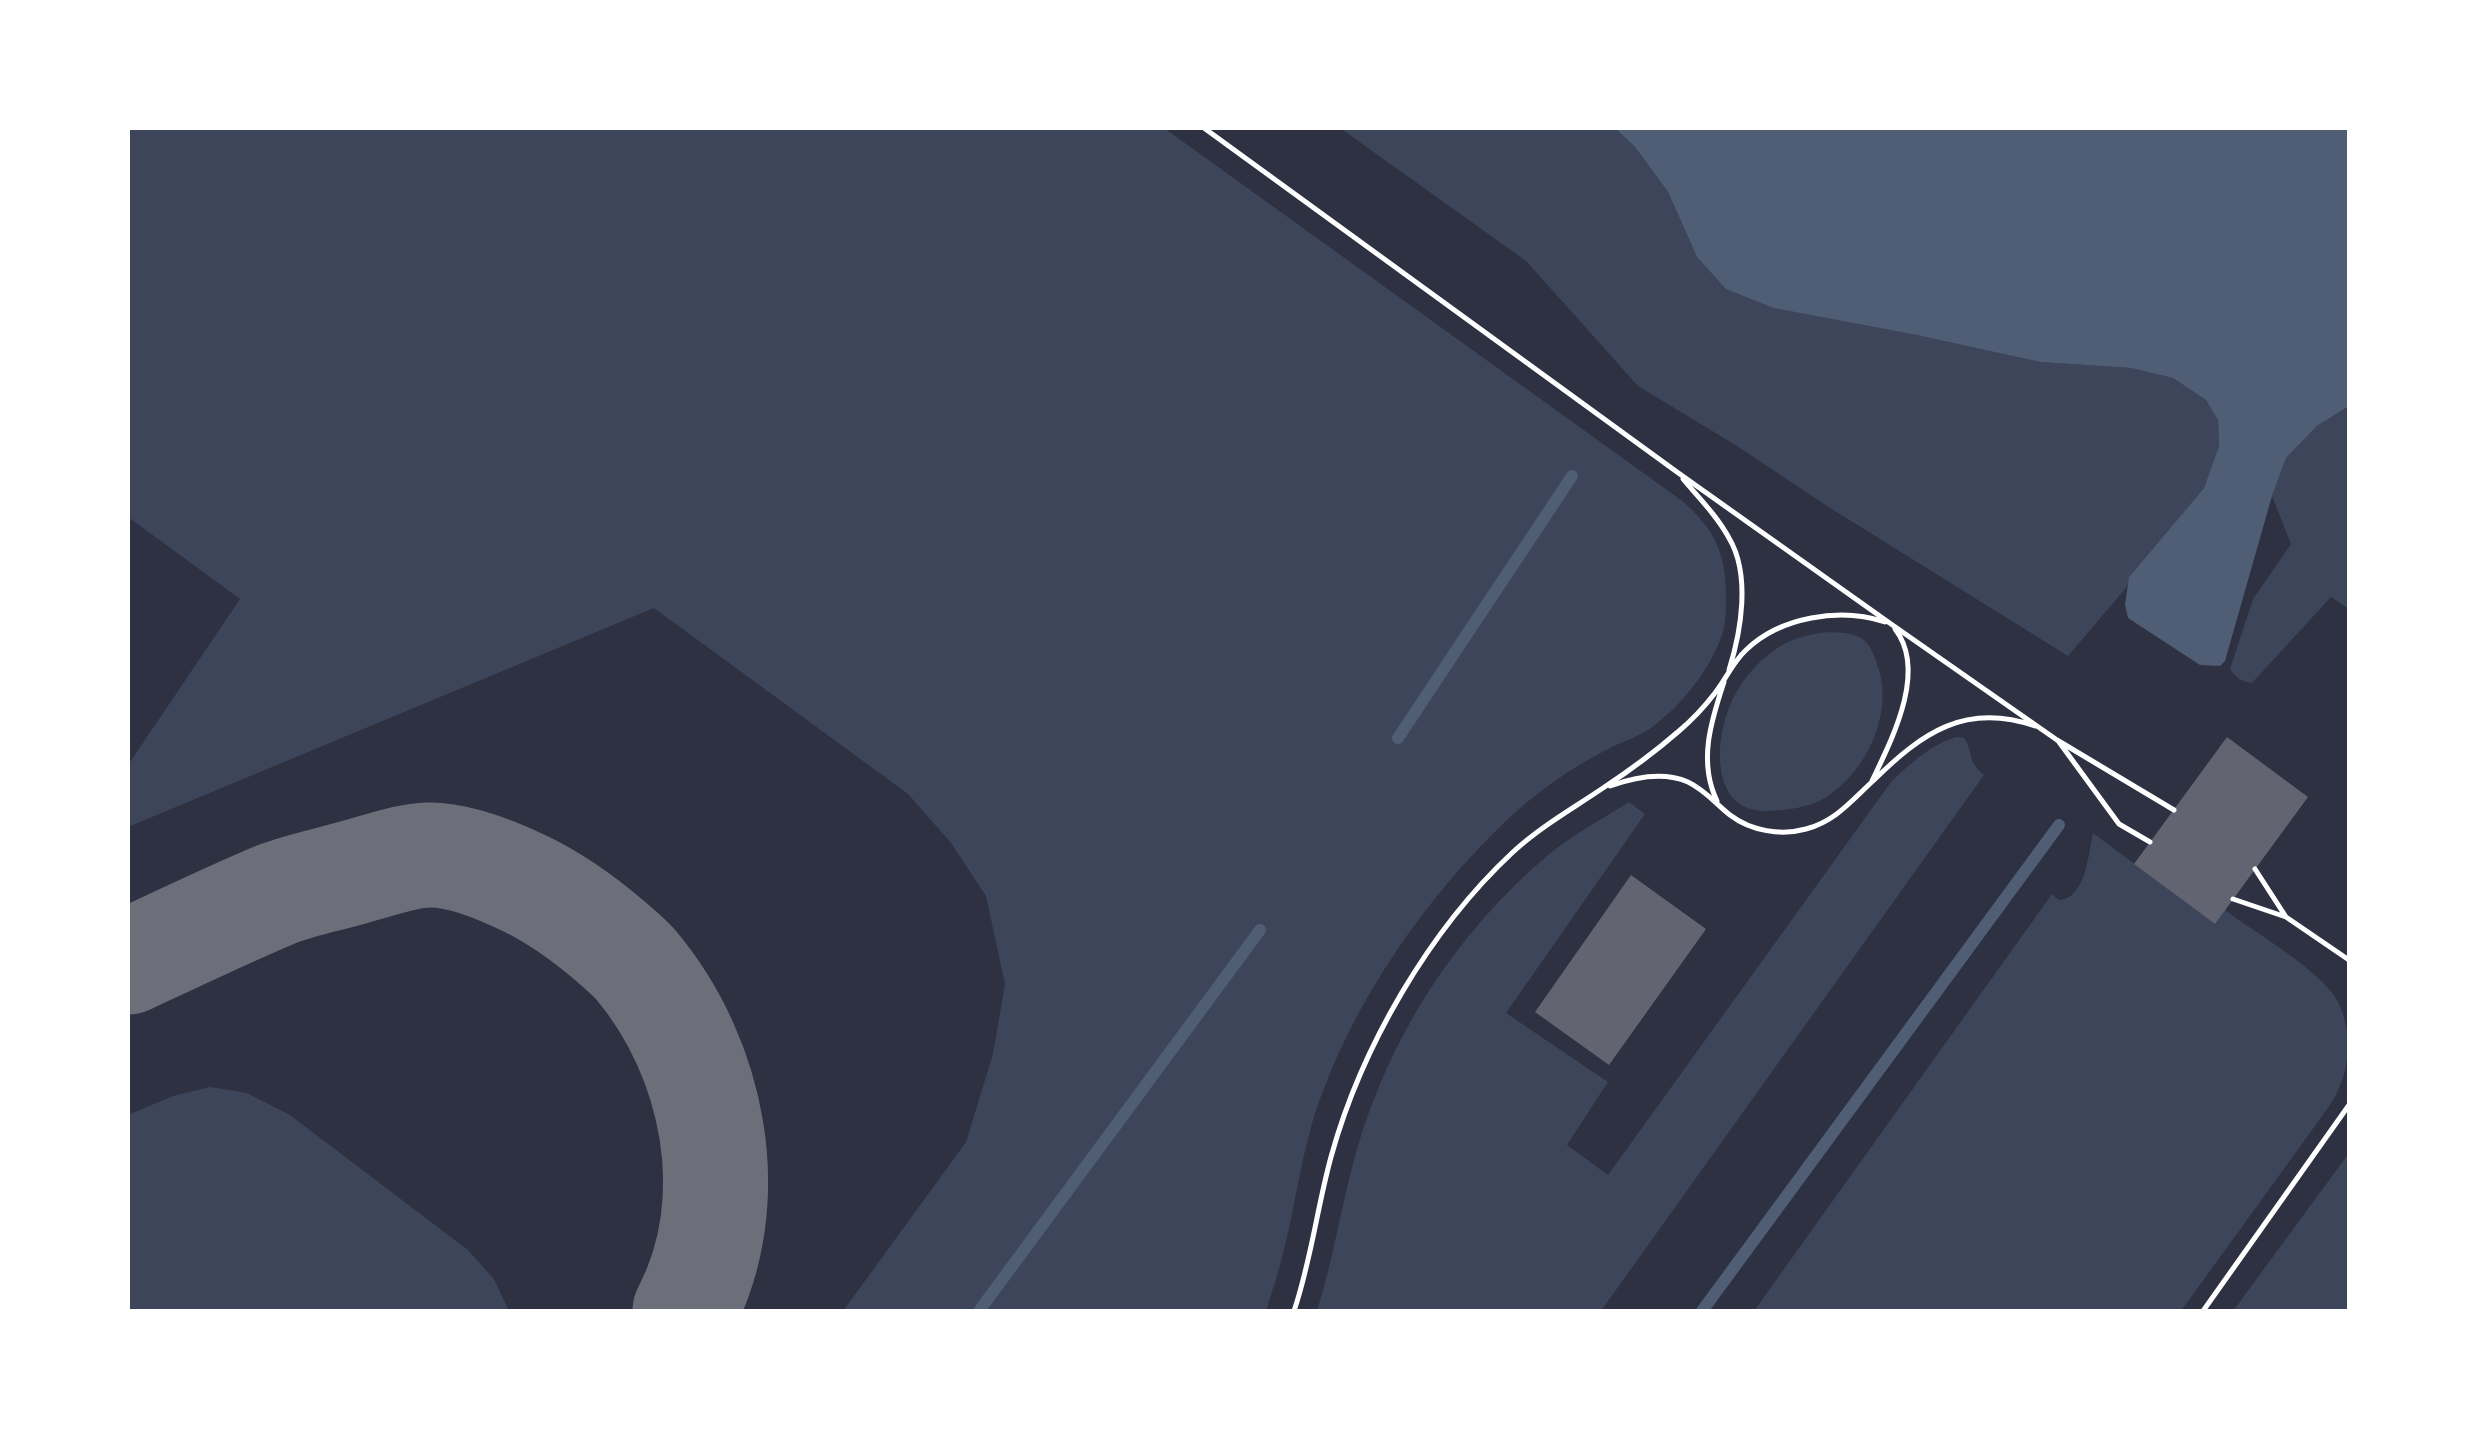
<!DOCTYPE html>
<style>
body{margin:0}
#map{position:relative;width:2477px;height:1439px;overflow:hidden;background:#2d3142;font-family:Karla,sans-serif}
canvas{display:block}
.frame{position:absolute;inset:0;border:130px solid #fff;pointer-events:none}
</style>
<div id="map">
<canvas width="2477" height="1439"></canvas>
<div class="frame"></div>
</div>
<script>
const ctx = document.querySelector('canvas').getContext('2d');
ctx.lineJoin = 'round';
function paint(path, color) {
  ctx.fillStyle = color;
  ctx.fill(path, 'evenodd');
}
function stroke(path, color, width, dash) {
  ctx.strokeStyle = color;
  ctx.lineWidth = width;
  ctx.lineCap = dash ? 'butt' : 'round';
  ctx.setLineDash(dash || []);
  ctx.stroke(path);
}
paint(new Path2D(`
 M128,128H1164L1681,500C1714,528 1726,552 1726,596C1726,609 1726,625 1721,638C1708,672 1683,703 1655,725C1642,736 1623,741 1608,749C1571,768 1535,793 1505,822C1427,897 1361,991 1323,1091C1303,1142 1297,1198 1284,1250C1279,1271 1272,1291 1266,1311H843L966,1142L993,1054L1005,984L986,896L951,843L908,794L654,608L128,827V765L240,599L128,517Z
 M1340,128H1615L1635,147L1668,192L1697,257L1912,334L2040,362L2131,368L2173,378L2206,400L2218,420L2219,446L2204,488L2134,571L2126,588L2068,656L1827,506L1737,446L1638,386L1526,261Z
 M2349,406V609L2331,597L2252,683C2241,681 2236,678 2230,669L2253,599L2291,544L2272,496L2286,458L2317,426Z
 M1829,632C1841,633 1855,632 1865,641C1871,647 1874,655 1877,664C1895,711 1867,772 1825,798C1808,808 1787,810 1768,811C1712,813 1714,745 1729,708C1738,684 1757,661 1779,647C1795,637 1811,634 1829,632Z
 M1957,737L1964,738C1975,754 1965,758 1984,775L1601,1311H1317C1333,1260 1341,1207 1355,1156C1388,1038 1455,934 1548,855C1572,835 1602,819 1629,802L1645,814L1506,1013L1608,1082L1567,1145L1608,1175L1891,782C1910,764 1931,744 1957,737Z
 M2093,833L2215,924L2225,910C2254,932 2313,966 2333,994C2350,1017 2352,1057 2341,1083C2338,1092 2333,1100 2328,1108L2181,1311H1754L2052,894L2059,900C2086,898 2088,855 2093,833Z
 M210,1087L247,1093L290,1115L468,1250L494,1279L509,1311H128V1115L173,1096Z
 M2349,1153V1311H2233Z`), '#3c4559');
paint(new Path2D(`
 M1615,128H2349V406L2317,426L2286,458L2272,496L2225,661L2220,666L2200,665L2128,618L2125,605L2129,577L2204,488L2219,446L2218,420L2206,400L2173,378L2131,368L2040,362L1912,334L1774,308L1726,289L1697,257L1668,192L1635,147Z`), '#4f5d75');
stroke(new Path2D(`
 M1398,738L1572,476
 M979,1311L1260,930
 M1702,1311L2059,825`), '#4f5d75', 12);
stroke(new Path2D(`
 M128,962C177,939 227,915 277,894C303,884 332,879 358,871C381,865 407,855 430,855C460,855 499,871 526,884C557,899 583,918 609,940C618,948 628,956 636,965C714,1058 743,1200 685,1311`), '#6c6f7a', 105);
paint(new Path2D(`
 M2227,737L2308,797L2215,924L2134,864Z
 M1631,875L1706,929L1609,1065L1535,1012Z`), '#626471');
stroke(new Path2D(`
 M1204,128L1677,472L1891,624L2057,740L2174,810
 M1683,479C1699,498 1717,516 1729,538C1751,575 1741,632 1729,670
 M2059,742L2119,824L2150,842
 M1872,781C1891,741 1928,671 1895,629
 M1610,786C1635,777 1663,771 1688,782C1705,790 1716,804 1730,815C1751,831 1781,836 1806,829C1836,821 1852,800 1874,780C1922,733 1965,702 2035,726
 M1717,801C1698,762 1711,721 1724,682
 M2255,869L2286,917L2349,960
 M2233,899L2286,917
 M1294,1311C1311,1261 1317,1208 1331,1157C1361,1048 1429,930 1513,852C1540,827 1572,809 1603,788C1629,771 1656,751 1679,731C1692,720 1705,706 1715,693C1726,679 1733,662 1746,650C1780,617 1840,607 1885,622
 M2203,1311L2349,1105`), '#fff', 5);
</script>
